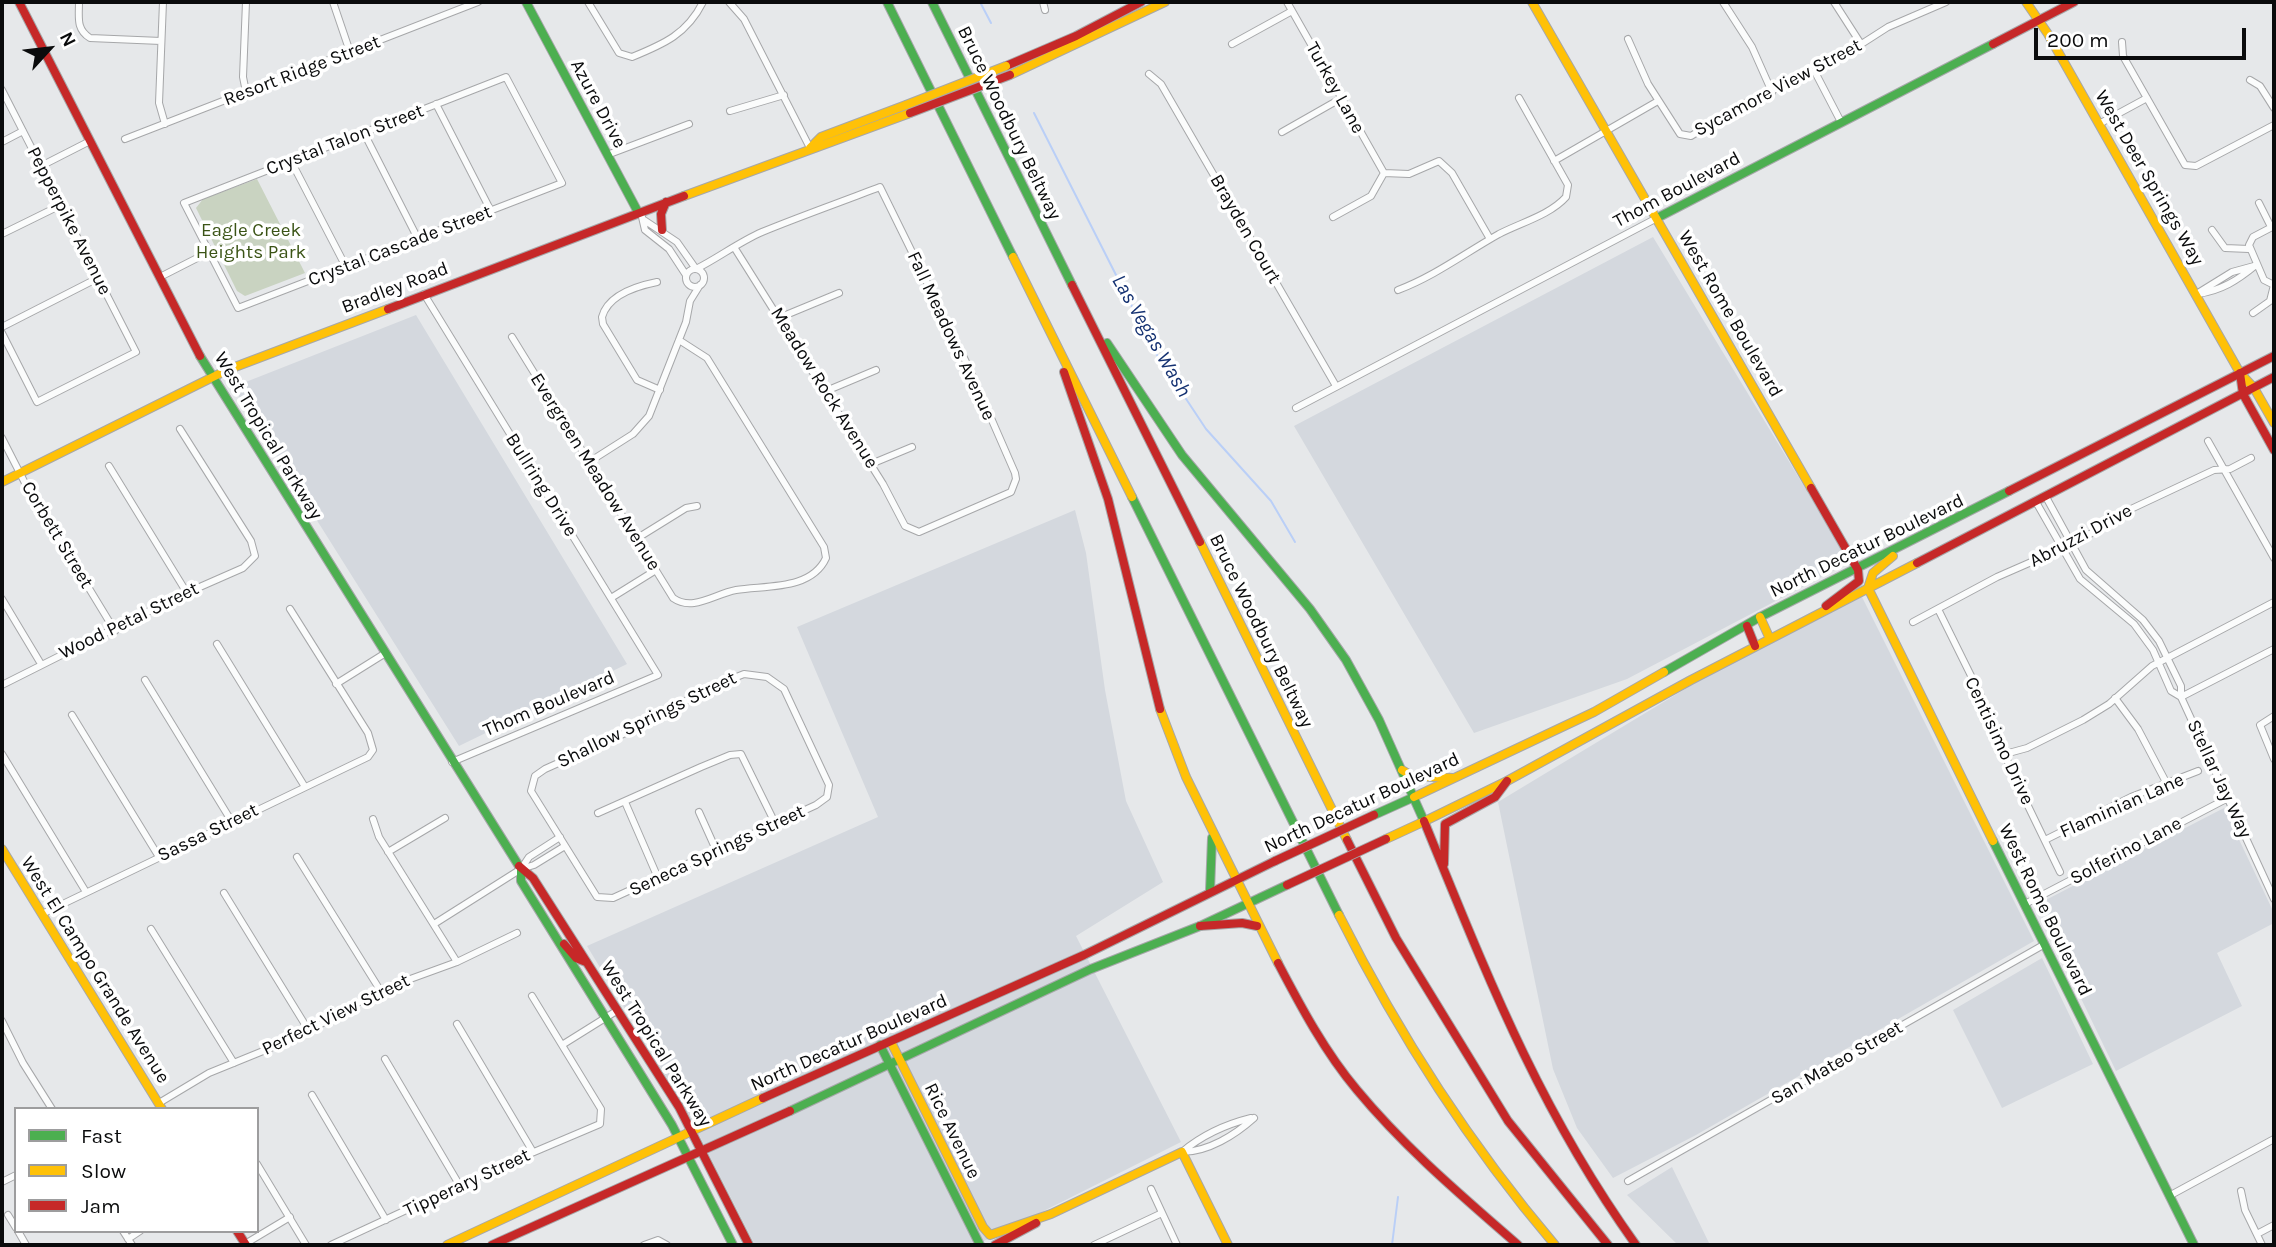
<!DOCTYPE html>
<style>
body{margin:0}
#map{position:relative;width:2276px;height:1247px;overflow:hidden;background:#e6e8ea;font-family:Karla,sans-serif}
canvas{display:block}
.frame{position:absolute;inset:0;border:4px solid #0a0b0c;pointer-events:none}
.legend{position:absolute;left:14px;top:1107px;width:245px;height:126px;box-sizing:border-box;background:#fff;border:2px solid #9d9d9e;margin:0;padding:9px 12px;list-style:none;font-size:21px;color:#0a0b0c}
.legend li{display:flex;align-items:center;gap:14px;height:35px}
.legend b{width:35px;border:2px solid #9d9d9e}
.north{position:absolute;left:14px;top:14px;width:70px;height:70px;-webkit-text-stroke:5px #fff;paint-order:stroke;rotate:63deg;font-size:19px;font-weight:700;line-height:28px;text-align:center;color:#0a0b0c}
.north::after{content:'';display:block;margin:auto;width:24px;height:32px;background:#0a0b0c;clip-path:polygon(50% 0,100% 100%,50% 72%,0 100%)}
.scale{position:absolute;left:2034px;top:28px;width:212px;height:32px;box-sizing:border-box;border:4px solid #0a0b0c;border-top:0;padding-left:9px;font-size:21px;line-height:24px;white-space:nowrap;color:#0a0b0c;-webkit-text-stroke:5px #fff;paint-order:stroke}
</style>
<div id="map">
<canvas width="2276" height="1247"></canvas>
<div class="frame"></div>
<ul class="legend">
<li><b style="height:9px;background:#4caf50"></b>Fast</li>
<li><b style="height:9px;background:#ffc107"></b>Slow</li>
<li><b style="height:9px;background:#c62828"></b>Jam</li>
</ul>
<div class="north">N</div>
<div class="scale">200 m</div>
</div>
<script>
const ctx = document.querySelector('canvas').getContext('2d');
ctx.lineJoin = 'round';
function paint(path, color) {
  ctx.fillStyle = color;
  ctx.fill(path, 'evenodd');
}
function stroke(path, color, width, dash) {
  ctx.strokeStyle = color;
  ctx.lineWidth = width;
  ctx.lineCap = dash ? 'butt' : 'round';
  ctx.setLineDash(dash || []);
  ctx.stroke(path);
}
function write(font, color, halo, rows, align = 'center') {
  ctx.font = font + ' Karla,sans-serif';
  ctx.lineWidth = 7;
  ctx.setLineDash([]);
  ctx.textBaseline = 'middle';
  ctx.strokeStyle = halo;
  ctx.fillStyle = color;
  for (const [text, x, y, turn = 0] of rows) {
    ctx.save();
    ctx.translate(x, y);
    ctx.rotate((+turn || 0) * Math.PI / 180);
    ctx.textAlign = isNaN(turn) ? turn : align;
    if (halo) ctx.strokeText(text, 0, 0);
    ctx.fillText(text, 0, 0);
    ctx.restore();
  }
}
paint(new Path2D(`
 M1653,237L1850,562L1627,679L1474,733L1294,426Z
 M416,315L627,664L459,746L233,387Z
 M1075,510L1086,553L1105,690L1126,801L1163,882L1076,936L1181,1142L976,1245H755L687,1111L587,946L878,817L797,627Z
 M1862,597L2034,941L1696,1135L1613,1178L1577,1128L1553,1069L1498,802L1700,680Z
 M2224,808L2274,913V923L2217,953L2242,1006L2116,1071L2036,905Z
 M2042,958L2093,1064L2002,1108L1953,1010Z
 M1672,1167L1710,1245H1678L1627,1195Z`), '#d4d8de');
paint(new Path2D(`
 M257,179L305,273L245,296L237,291L196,208L203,199Z`), '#c9d3c1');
stroke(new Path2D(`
 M980,2L991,23
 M1034,113L1155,352L1206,429L1271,501L1295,542
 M1392,1245L1398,1197`), '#bacff7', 2);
const street = new Path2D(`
 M79,2C79,18 76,29 90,38L161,41
 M163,2L159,103L165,124
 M246,2L243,77L246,92
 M333,2L350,52
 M588,2L619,53L632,57C664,44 687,34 703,2
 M729,2L744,19L810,148
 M1043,2L1045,10
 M1287,2L1384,173
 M1723,2L1752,47L1772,92
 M1834,2L1861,44
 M1628,39L1648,84L1680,134L1691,136L1743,104L1835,61L1888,27L1946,2
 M2122,42L2123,56L2185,165L2196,166L2274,125
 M1232,44L1292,11
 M1815,72L1841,122
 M1149,74L1161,84L1336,386
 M506,77L562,183L238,308L184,203Z
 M2250,80L2260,86L2274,108
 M2,90L136,352L37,402L2,333
 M436,104L491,211
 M730,111L784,95
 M2099,124L2147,98
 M1282,132L1340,99
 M364,133L418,239
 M125,139L478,2
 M2,142L23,131
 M607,155L689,124
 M291,161L346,267
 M1554,161L1658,101
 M41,166L90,141
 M2259,203L2271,227
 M642,217L645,230L669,249L686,275
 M1333,217L1371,196L1384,173L1409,174L1439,161L1452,173L1490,239
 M644,220L677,242L696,269C718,258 739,242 762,232C801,216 841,202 880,187L970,370L1015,473L1016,479L1011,492L919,532L905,526L883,484L734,247
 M2274,226L2253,237L2249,245L2264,280L2274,285
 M2212,230L2225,248L2249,249
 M2,234L61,205
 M686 278a9 9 0 1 1 18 0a9 9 0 1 1-18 0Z
 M160,277L209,252
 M657,282C637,286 608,295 602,317L603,324L637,380L660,390
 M1398,290C1435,276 1465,253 1499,234C1520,223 1550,215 1566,197L1568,185L1519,98
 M2198,293L2232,272L2254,266
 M424,294L658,675L452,762
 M2197,294C2221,291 2238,280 2256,265
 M2253,313L2270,301L2274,285
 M781,317L839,293
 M2,327L98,278
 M512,337L673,598C693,612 714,594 736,590C764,585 811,591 826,558L824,547L707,358L679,340
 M826,391L876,370
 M1296,408L1657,218
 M2,438L26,485L115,631
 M2208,441L2274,558
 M589,462L633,434L649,416L686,322L690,301L700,285
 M871,464L912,447
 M109,466L187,593
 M2046,497L2086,570L2143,620L2159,641L2181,686V697L2274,899
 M2036,502L2080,579L2134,624L2153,650L2171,691L2181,697
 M636,539L686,508L697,506
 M611,598L656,570
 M2,599L41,664
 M1938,609L1983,700L2014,777L2060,872
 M1913,622L1997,577L2077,542L2131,509L2214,470L2230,469L2251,458
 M217,644L305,787
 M744,674L767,677L784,689L829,785L827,797L816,805L613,898L597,897L531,791L535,776L545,769L661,717L701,691Z
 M145,680L232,822
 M336,684L384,654
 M2,685L177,597L243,568L255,556L251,541L180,429
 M2181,697L2274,649
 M2115,698L2138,729L2167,784
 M72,715L159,857
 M2274,716L2260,725L2274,759
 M2,754L86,892
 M2005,754L2027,748L2083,720L2109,704L2152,666L2274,602
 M625,802L658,878
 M699,812L717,852
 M598,813L701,767L730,755L741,754L775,823
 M373,819L379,837L457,962
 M2045,840L2131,797L2198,771
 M388,852L445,818
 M297,857L380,990
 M521,869L529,857L560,837
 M224,893L309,1031
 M2025,904L2228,798
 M42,914L368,757L373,750L368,733L290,609
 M434,924L521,869L534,865L565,846
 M151,929L234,1063
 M2,1021L23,1063L52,1109
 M457,1024L533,1152
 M562,1045L618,1010
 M385,1059L460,1186
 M312,1095L386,1220
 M159,1103L209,1073L300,1036L380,990L457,962L517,933
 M1182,1152C1208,1152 1235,1135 1254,1118
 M1182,1152C1201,1136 1227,1124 1251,1118
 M257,1164L306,1245
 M1628,1181L2045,944
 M2,1182L16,1175
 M1151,1189L1177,1245
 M2241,1191L2245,1210L2262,1245
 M2169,1196L2274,1139
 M8,1215L16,1228
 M18,1231L26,1245
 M123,1231L132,1245
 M2257,1234L2274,1225
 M128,1239L140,1231
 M245,1244L290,1217
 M331,1245L501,1166L600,1124L601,1109L532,996
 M644,1245L658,1240L667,1245
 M1094,1245L1162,1213`);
const fast = new Path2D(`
 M526,2L638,212
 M887,2L1013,257
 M932,2L1072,285
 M1657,218L1993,44
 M1107,343L1182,455L1310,609L1346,660L1379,720L1424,821
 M200,356L519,866
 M1132,497L1339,915
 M1664,672L1760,617L2009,491
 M1374,815L1414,797
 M1993,841L2194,1245
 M521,869V881L672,1125L733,1245
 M1210,891L1212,838
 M880,1045L980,1245
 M790,1111L1091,969L1200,926L1287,885`);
const slow = new Path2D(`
 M1532,2L1811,488
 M2026,2L2048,34L2240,373L2254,388L2274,423
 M1010,75L1165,2
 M810,148L821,137L906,105
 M684,196L910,113
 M1013,257L1132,497
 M2,482L227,370L388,309
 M1200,542L1347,840
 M1868,588L1993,841
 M1868,588L1873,573L1893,556
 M1760,617L1770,639
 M1160,709L1186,777L1278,963
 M1402,770L1412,776L1453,778
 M1414,797L1594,712L1664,672
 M1425,821L1507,781L1691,680L1917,563
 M1386,839L1425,821
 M2,849L162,1109
 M1339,915C1398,1033 1470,1145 1555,1245
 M891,1042L983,1227L990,1235L1051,1214L1182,1152L1228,1245
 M447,1245L763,1098`);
const jam = new Path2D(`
 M19,2L200,356
 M1993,44L2074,2
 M1006,66L1076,36L1141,2
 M662,230L661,214L666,202
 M1072,285L1200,542
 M388,309L684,196
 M1064,372L1108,499L1160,709
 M2240,373L2243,394L2274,450
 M1811,488L1858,570L1859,581L1826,606
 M2009,491L2274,356
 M1917,563L2274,377
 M1747,626L1755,646
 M1424,821C1487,975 1538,1108 1636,1245
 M1347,840L1396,938L1508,1121L1608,1245
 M1444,864L1445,824L1495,797L1507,781
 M519,866L533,878L679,1107L749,1245
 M1200,926L1242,923L1257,926
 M564,944L576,958L586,962
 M1278,963C1301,1007 1325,1052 1357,1090C1405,1148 1462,1196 1518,1245
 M763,1098L1084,955L1275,861
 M237,1231L246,1245
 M492,1245L790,1111
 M995,1245L1036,1223`);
stroke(street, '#a6a7a9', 8);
stroke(fast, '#a6a7a9', 10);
stroke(slow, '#a6a7a9', 10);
stroke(jam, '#a6a7a9', 10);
stroke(street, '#fbfcfc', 6);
stroke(fast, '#4caf50', 8);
stroke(slow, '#ffc107', 8);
stroke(jam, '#c62828', 8);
const slowBridge = new Path2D(`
 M906,105L1006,66`);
const jamBridge = new Path2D(`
 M910,113L1010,75
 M1275,861L1374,815
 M1287,885L1386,839`);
stroke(slowBridge, '#a6a7a9', 10, []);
stroke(jamBridge, '#a6a7a9', 10, []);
stroke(slowBridge, '#ffc107', 8);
stroke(jamBridge, '#c62828', 8);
write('19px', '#0a0b0c', '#fff', [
 ["Resort Ridge Street",302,71,-21],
 ["Turkey Lane",1335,88,61],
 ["Sycamore View Street",1778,88,-28],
 ["Azure Drive",598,104,62],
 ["Bruce Woodbury Beltway",1009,123,64],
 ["Crystal Talon Street",345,140,-21],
 ["West Deer Springs Way",2149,178,60],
 ["Thom Boulevard",1677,190,-28],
 ["Pepperpike Avenue",69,221,63],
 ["Brayden Court",1245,229,60],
 ["Crystal Cascade Street",400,246,-21],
 ["Bradley Road",395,288,-21],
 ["West Rome Boulevard",1730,314,60],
 ["Fall Meadows Avenue",951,336,65],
 ["Meadow Rock Avenue",824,388,58],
 ["West Tropical Parkway",268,436,59],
 ["Evergreen Meadow Avenue",595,472,58],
 ["Bullring Drive",541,485,58],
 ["Corbett Street",57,535,59],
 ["Abruzzi Drive",2081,536,-28],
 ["North Decatur Boulevard",1867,546,-26],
 ["Wood Petal Street",129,621,-26],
 ["Bruce Woodbury Beltway",1261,631,64],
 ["Thom Boulevard",549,704,-23],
 ["Shallow Springs Street",647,720,-26],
 ["Centisimo Drive",1999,741,65],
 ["Stellar Jay Way",2219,779,65],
 ["North Decatur Boulevard",1362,803,-25],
 ["Flaminian Lane",2122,806,-24],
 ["Sassa Street",208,833,-26],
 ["Seneca Springs Street",717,851,-25],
 ["Solferino Lane",2126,851,-28],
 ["West Rome Boulevard",2045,910,64],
 ["West El Campo Grande Avenue",95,970,58],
 ["Perfect View Street",336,1015,-26],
 ["North Decatur Boulevard",849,1043,-24],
 ["West Tropical Parkway",656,1044,58],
 ["San Mateo Street",1837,1063,-30],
 ["Rice Avenue",952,1131,64],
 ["Tipperary Street",467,1183,-25]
]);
write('19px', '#3b5416', '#fff', [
 ["Eagle Creek",251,231],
 ["Heights Park",251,253]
]);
write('italic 21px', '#153272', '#fff', [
 ["Las Vegas Wash",1151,336,60]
]);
</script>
